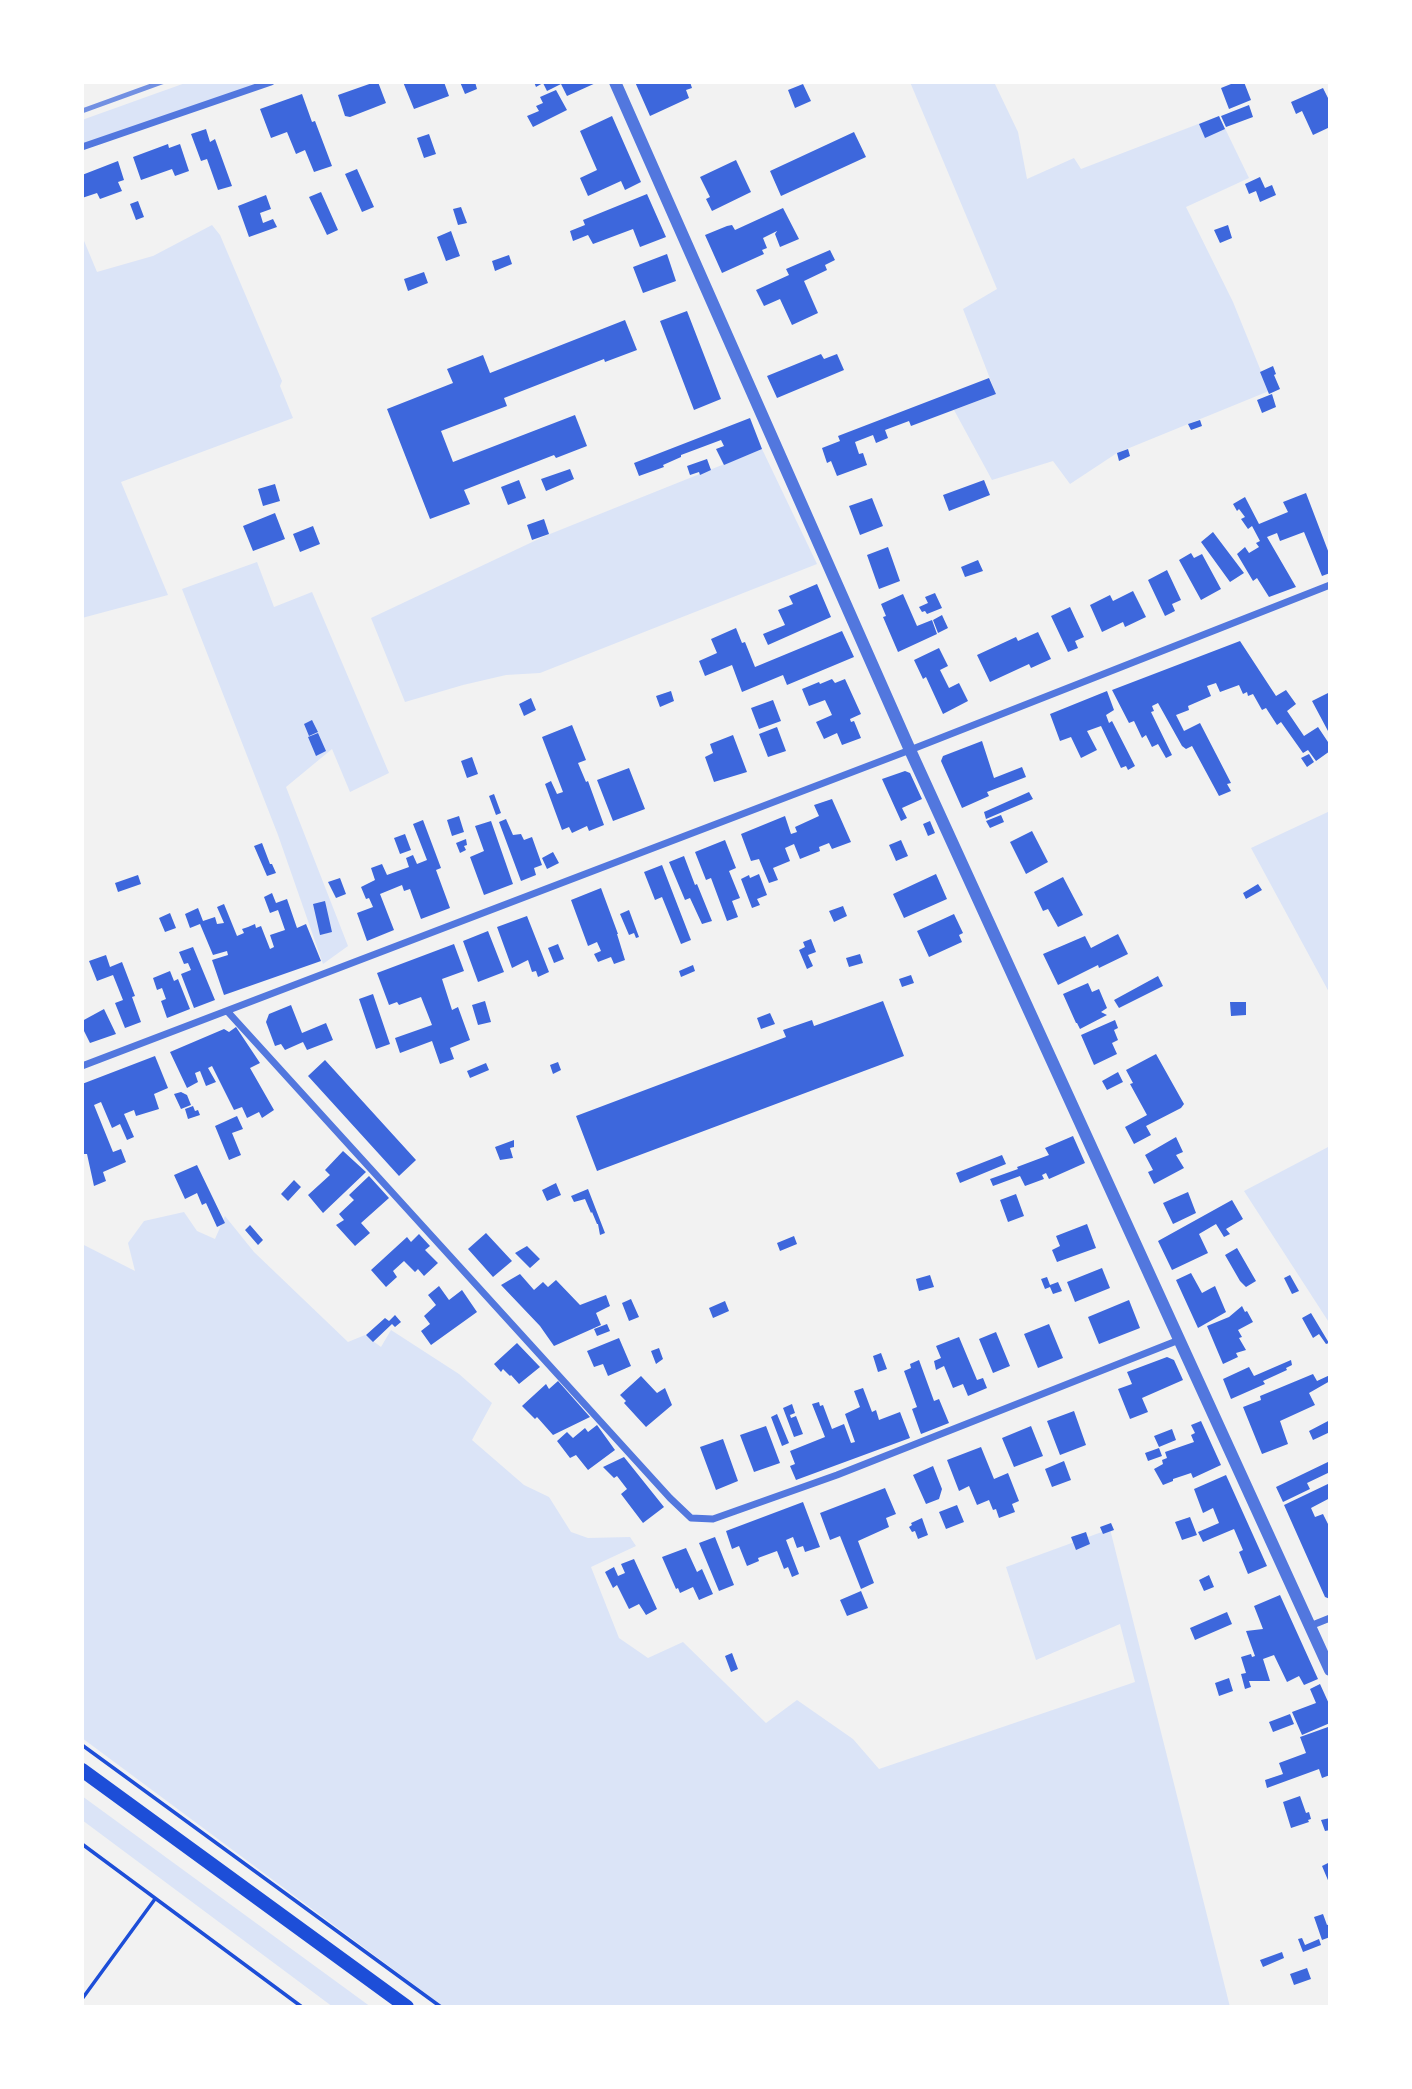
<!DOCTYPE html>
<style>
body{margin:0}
#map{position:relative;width:1412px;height:2089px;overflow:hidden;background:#f2f2f2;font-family:Roboto,sans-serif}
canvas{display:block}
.frame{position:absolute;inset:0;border:84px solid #fff;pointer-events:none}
</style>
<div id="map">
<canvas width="1412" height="2089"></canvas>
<div class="frame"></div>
</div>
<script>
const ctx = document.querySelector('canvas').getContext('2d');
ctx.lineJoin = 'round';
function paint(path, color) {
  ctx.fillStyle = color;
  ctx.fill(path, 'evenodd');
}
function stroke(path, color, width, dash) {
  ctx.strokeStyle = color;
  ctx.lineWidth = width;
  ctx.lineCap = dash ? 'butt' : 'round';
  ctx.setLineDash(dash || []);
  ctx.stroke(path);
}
paint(new Path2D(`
 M188,82H271L82,145V120Z
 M910,82H994L1018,132L1027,179L1074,158L1081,169L1219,116L1249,178L1186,207L1233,302L1269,391L1117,453L1070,484L1053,461L992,480L954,410L996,394L963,309L997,289Z
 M212,225L220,235L282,381L280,386L293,418L121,482L168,595L82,618V236L97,272L153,256Z
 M762,449L817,564L540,673L506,675L463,685L405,702L371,618L545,536Z
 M257,562L274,607L312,592L389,773L350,792L332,749L286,787L348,946L323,964L278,835L182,589Z
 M1330,811V994L1251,848Z
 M1330,1146V1324L1244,1191Z
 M184,1212L197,1231L215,1239L225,1216L254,1252L348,1342L365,1335L381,1347L391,1330L459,1374L492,1403L472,1440L524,1485L549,1497L571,1532L588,1538L630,1537L636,1546L591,1567L619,1638L648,1658L683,1642L766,1723L797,1700L853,1739L879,1769L1135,1682L1120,1624L1036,1660L1006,1567L1110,1529L1230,2007H444L82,1738V1244L135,1271L128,1243L144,1221Z
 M82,1796L371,2007H333L82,1820Z`), '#dbe4f7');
paint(new Path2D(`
 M375,82H378L386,103L350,117L345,116L338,95Z
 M403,82H444L449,96L414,109Z
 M460,82H475L477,89L465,94Z
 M534,82H598L567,96L561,84L547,91L543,83L536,87Z
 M635,82H679L680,84L690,82L692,88L686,90L689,98L650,116Z
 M1236,82H1244L1251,100L1229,109L1221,88Z
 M803,84L811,101L795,108L788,90Z
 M1323,88L1330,102V127L1313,135L1302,111L1296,114L1291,102Z
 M556,90L567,110L533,127L527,116L539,111L536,106L543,103L540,97Z
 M302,94L312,122L315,121L332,166L314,172L305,150L296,154L287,132L271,138L260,109Z
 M1249,105L1253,117L1226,127L1221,116Z
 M612,116L641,182L625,190L621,181L588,196L580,178L597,170L580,131Z
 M1219,116L1225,129L1205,138L1199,124Z
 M206,129L210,142L215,139L232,186L218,190L207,159L201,161L191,134Z
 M854,132L866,157L781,196L770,171Z
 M429,134L436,154L424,158L417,138Z
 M168,144L169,148L180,144L189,171L175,176L172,169L141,180L133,157Z
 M736,160L751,192L712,211L706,199L710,197L700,177Z
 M118,161L124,180L118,182L122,191L100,199L97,193L82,198V175Z
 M357,169L374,207L362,212L345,174Z
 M1260,177L1265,188L1272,185L1276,195L1260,202L1256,191L1249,194L1245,184Z
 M321,192L338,230L327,235L309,197Z
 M647,194L666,237L640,247L633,229L593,244L588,235L573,241L570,231L585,225L583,220Z
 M266,195L271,209L260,213L263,223L273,219L277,227L249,237L238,206Z
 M138,201L144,217L136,220L130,204Z
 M461,207L467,223L458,225L453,209Z
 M783,208L799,239L780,247L775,234L777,231L763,238L767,248L762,250L764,254L722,273L705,235L727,226L732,225L735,230Z
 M1228,225L1232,238L1220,243L1214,230Z
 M451,231L460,256L446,261L437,237Z
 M830,250L835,260L825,265L827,270L804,281L818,313L792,325L780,299L764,306L756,290L789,275L786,269Z
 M667,254L676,281L643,293L633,267Z
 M509,255L512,264L495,271L492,261Z
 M424,272L428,283L408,291L404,279Z
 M687,311L721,399L694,410L660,321Z
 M625,320L637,350L605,362L604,359L504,398L507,406L441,431L453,462L575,415L587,446L556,458L554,455L464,490L470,504L430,519L387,409L453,383L447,369L483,355L490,373Z
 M821,354L824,359L837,354L844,370L777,398L767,376Z
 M1273,366L1276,374L1274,375L1280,389L1269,394L1260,372Z
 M989,378L996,394L911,426L909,421L885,430L888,438L876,443L873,435L855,442L859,454L863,453L867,465L837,476L831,461L827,463L822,448L840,441L838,436Z
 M1272,394L1276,407L1262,413L1257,400Z
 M750,418L762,449L724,465L716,449L724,446L721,440L681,455V457L663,465L664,467L639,476L634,463Z
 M1200,420L1202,426L1191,430L1188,424Z
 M1128,449L1130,456L1119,461L1117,453Z
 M707,459L711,470L700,475L699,472L690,475L687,466Z
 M570,469L574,479L546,491L541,479Z
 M519,480L526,498L508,505L501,487Z
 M984,480L990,495L949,511L943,495Z
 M275,484L280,501L263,506L258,489Z
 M1306,493L1330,556V573L1322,576L1304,532L1280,541L1277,533L1267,537L1296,587L1269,597L1257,578L1253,581L1237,554L1245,547L1249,553L1259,547L1256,543L1260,541L1252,526L1248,529L1241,519L1245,517L1239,509L1237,511L1233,504L1245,497L1259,524L1288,512L1283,502Z
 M872,498L883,526L860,535L849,506Z
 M275,513L285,539L253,551L243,526Z
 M544,519L549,534L532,540L527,525Z
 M313,526L320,544L300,552L293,534Z
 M1213,532L1244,573L1230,582L1201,542Z
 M888,547L900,581L879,589L867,555Z
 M1191,553L1194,558L1202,554L1221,589L1201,600L1179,560Z
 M978,560L983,571L965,577L961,567Z
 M1167,570L1181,600L1172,604L1175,611L1165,616L1148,580Z
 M817,584L831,617L768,645L763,634L785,625L778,610L793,604L789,596Z
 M1133,591L1146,617L1125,627L1123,622L1102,632L1090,605L1110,595L1113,601Z
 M935,593L942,608L927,614L925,611L922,612L919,607L928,603L925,597Z
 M903,594L917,626L932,620L937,634L898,652L883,617L886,616L881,604Z
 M1070,607L1084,637L1075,641L1078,648L1068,652L1051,616Z
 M942,615L948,628L938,633L933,620Z
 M736,628L742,643L745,642L755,667L842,631L854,657L787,685L783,675L742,692L732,665L705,676L699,661L717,653L711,639Z
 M1038,632L1051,659L1031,668L1029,664L990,682L977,655L1016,637L1018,641Z
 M1240,641L1276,696L1286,690L1296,704L1287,711L1304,736L1318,727L1330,745V751L1316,761L1308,750L1303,753L1281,722L1277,725L1266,708L1262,710L1253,694L1248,696L1247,692L1243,694L1239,685L1220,692L1216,683L1207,686L1211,696L1188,706L1189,710L1176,715L1184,731L1200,723L1231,783L1227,784L1231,791L1219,796L1192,746L1186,749L1182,746L1158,703L1152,706L1154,711L1151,712L1172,755L1166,758L1158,744L1152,747L1146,735L1142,738L1134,721L1129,723L1112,690Z
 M939,648L948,666L940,670L949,688L959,683L968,701L943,714L926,677L923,679L914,660Z
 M832,679L835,683L845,679L861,714L850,719L851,722L854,721L861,738L842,745L837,733L824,739L816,722L832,715L825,700L809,706L802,689L819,682L820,684Z
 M671,691L674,701L660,707L656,696Z
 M1107,691L1114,710L1106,715L1109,723L1112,721L1135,766L1128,770L1126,766L1121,768L1101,726L1087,731L1097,750L1081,758L1071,737L1060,741L1050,714Z
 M1330,692V730L1328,731L1312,701Z
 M531,698L536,710L524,716L519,704Z
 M773,700L781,721L759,729L751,708Z
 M312,720L318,732L309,736L304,724Z
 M572,725L586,760L578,763L586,782L588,781L604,825L589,831L587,826L572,833L569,827L562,830L545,784L551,781L557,794L563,792L542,737Z
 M777,727L786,751L768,757L759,734Z
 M318,733L326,751L316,756L308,737Z
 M733,735L747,772L714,782L705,757L713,753L710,744Z
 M982,741L994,778L1022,767L1026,777L987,792L989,796L962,808L941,761L943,756Z
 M1309,754L1314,762L1307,767L1301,758Z
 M472,757L478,774L467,778L461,761Z
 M629,768L645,809L613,821L597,780Z
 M905,771L910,773L922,799L902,808L907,818L901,821L882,779Z
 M1029,792L1033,799L986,819L984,812Z
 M494,794L501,813L496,815L489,796Z
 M832,799L851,842L832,849L829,843L819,847L820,851L800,859L794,844L785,848L790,861L773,868L778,880L769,883L759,859L751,861L741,834L785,816L791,834L797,832L795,827L819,816L814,805Z
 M1001,815L1004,822L990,828L986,821Z
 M459,816L464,832L452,836L447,820Z
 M506,819L513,835L521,834L524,840L532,837L542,865L534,868L536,875L521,881L499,822Z
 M423,820L441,868L436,870L450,908L421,919L410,889L404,891L402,885L380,894L394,930L367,941L357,913L373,907L369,898L366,899L361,887L375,880L371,868L382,864L387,875L409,867L406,858L413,855L417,864L427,860L413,824Z
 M491,821L513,884L484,895L470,857L484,851L475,826Z
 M930,821L935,833L928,836L923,824Z
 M1032,831L1048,862L1026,874L1010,842Z
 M405,834L411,850L400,854L394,838Z
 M466,839L467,845L464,846L466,850L460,853L456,843Z
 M725,840L736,868L729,871L740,898L732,901L738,917L727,921L711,878L706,880L695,852Z
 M901,840L908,856L896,861L889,845Z
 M262,843L270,864H272L276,873L267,876L254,846Z
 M553,852L559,863L547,869L542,858Z
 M684,856L695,885L697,884L712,921L702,924L690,898L685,900L669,862Z
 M662,865L691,940L681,944L662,897L655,900L644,872Z
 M759,874L767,895L757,899L760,905L752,908L741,879L749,875L750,878Z
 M936,874L947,899L904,918L893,894Z
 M138,875L141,884L118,892L115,883Z
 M1063,877L1083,915L1058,927L1048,909L1043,911L1034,892Z
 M340,878L346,894L336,898L328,882Z
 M1258,884L1262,890L1246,899L1243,893Z
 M601,888L618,934H617L625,960L614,964L611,957L598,962L594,954L601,951L597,942L588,946L571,900Z
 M272,893L276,903L287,899L297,928L306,924L321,961L224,995L212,960L228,955L227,951L213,955L200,924L190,928L185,914L198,908L203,921L215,917L217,924L224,923L217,907L224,904L237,936L244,933L242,929L248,927L255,924L256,928L261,926L270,949L274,947L270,935L285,930L278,910L270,913L264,897Z
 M325,901L332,932L320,935L313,904Z
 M843,906L847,916L834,922L829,911Z
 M629,910L639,937L636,938L634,933L629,935L620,914Z
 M170,913L176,928L165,932L159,918Z
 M954,914L963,933L959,935L962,942L929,957L917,931Z
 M527,916L549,972L538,977L536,971L532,972L528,960L512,968L497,927Z
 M488,931L504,972L478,982L463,941Z
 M1118,934L1128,954L1099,968L1098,965L1058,985L1043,954L1085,936L1091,948Z
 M811,939L816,952L808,955L813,966L807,969L799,950L805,947L803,942Z
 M454,944L464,971L442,979L452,1010L458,1007L470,1040L450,1048L454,1059L440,1064L432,1041L400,1053L395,1038L432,1025L421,997L399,1005L397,1002L389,1005L377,973Z
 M558,944L564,959L554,963L548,948Z
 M193,947L215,1000L194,1008L181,974L191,970L188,963L184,964L179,952Z
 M860,954L863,963L849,967L846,958Z
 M106,955L110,967L122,962L135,996L132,997L141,1022L125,1028L115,1003L123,1000L113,975L97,981L89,961Z
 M693,965L695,971L681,977L679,971Z
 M170,971L174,981L178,979L190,1009L167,1018L161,1001L166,999L162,988L157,990L153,978Z
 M911,975L914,983L902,987L899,979Z
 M1158,976L1163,986L1119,1008L1114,1000Z
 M1088,983L1092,992L1099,989L1107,1008L1101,1012L1107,1015L1080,1029L1077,1023H1076L1063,994Z
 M373,994L390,1044L376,1049L359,999Z
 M485,1001L491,1022L478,1025L472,1005Z
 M883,1001L904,1056L597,1171L576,1116L786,1037L783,1030L812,1020L814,1026Z
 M1230,1002H1246V1015L1231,1016Z
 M291,1005L302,1033L326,1023L333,1040L307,1050L303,1042L285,1050L281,1044L275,1046L266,1022L269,1014Z
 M104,1009L116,1034L90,1043L82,1027V1021Z
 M770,1013L775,1024L761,1029L757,1018Z
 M1115,1020L1118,1028L1114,1030L1118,1040L1112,1043L1117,1054L1094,1065L1081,1035Z
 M236,1027L260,1063L250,1068L274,1110L262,1118L259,1112L247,1118L242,1107L234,1110L212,1066L208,1068L216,1082L206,1086L200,1071L195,1073L198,1082L187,1088L170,1052L224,1029L229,1032Z
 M1156,1054L1184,1104L1181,1108L1146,1126L1151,1135L1134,1144L1125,1127L1147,1115L1130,1084L1133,1083L1126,1070Z
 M155,1056L168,1088L154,1094L159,1109L136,1116L134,1110L124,1114L134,1137L127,1140L120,1124L112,1128L101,1102L94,1105L113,1152L121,1149L126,1162L103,1172L106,1181L94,1186L87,1154H84L82,1149V1084Z
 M325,1060L416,1160L399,1176L308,1076Z
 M558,1062L561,1070L553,1074L550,1065Z
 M486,1063L489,1070L470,1078L467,1071Z
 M1118,1072L1123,1082L1107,1090L1102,1081Z
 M181,1092L187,1095L191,1105L181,1109L174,1094Z
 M193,1106L195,1111L198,1110L200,1115L188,1119L185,1109Z
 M237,1116L243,1129L232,1133L241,1155L229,1160L215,1126Z
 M1073,1136L1085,1163L1049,1179L1046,1173L1042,1175L1044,1179L1025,1186L1020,1176L993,1186L990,1179L1018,1169L1017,1167L1049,1155L1045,1148Z
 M1176,1137L1183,1152L1176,1155L1184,1168L1154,1184L1148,1172L1153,1170L1145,1155Z
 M514,1140V1147L510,1148L513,1158L500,1160L495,1147Z
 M343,1151L366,1172L323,1213L308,1195L330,1175L325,1170Z
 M1002,1155L1006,1164L960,1183L956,1173Z
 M197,1165L225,1223L217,1227L206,1203L202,1205L197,1193L185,1199L174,1175Z
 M369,1176L389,1198L361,1223L370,1233L355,1246L336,1225L344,1220L339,1214L354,1200L349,1195Z
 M294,1180L301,1187L288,1201L281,1194Z
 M556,1183L561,1195L547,1201L542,1190Z
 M588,1189L605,1233L600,1235L598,1224H597L592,1212L591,1213L585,1199L574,1202L571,1196Z
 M1188,1192L1196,1213L1173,1224L1163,1203Z
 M1016,1194L1024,1216L1008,1222L1000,1200Z
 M1232,1200L1243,1219L1226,1229L1230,1234L1224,1237L1216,1224L1199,1234L1208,1253L1172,1270L1158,1241Z
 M1087,1224L1096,1248L1057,1262L1052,1250L1060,1246L1056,1236Z
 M250,1225L263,1240L258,1245L245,1230Z
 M486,1233L512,1261L493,1277L468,1249Z
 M419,1234L430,1246L425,1250L438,1263L424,1276L418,1269L415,1272L404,1261L393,1271L397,1277L386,1287L371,1270L407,1237L411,1242Z
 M794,1236L797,1244L780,1251L777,1243Z
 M527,1246L540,1259L530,1268L515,1253Z
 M1237,1248L1256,1281L1246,1287L1240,1281L1225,1255Z
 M1102,1268L1110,1288L1075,1302L1067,1282Z
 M1191,1273L1202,1293L1215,1286L1226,1312L1198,1328L1176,1280Z
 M520,1274L534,1290L543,1282L548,1287L556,1280L580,1305L606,1295L610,1306L596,1313L601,1325L554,1346L540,1326L501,1285Z
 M930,1275L934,1287L919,1291L916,1279Z
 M1290,1275L1299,1291L1292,1294L1284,1278Z
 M1047,1277L1050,1285L1058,1282L1062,1291L1053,1294L1050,1287L1045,1289L1041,1279Z
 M439,1286L449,1300L462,1290L477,1312L431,1345L421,1331L430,1324L424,1316L436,1305L428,1295Z
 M631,1299L639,1317L629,1321L622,1303Z
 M1129,1300L1140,1328L1099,1344L1088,1317Z
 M725,1301L729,1311L713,1318L709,1308Z
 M1242,1306L1245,1312L1247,1311L1253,1322L1238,1330L1242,1337L1239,1338L1246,1350L1236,1353L1238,1357L1223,1364L1207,1326L1229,1317Z
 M1311,1313L1329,1343L1326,1344L1319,1334L1313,1338L1302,1318Z
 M395,1315L401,1322L395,1327L392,1324L373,1342L366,1335L385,1318L389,1321Z
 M607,1324L610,1331L597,1336L594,1329Z
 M1049,1324L1063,1358L1038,1368L1024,1334Z
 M996,1332L1010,1366L993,1373L979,1339Z
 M959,1337L977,1380L983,1378L987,1388L968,1396L963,1384L953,1388L944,1366L936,1370L934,1361L941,1358L936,1346Z
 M619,1338L631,1366L608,1376L603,1364L594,1367L587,1351Z
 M517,1343L540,1367L519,1384L511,1375L510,1376L503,1369L501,1372L494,1364Z
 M659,1348L663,1359L656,1364L651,1351Z
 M881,1353L887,1369L878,1372L873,1356Z
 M1167,1357L1174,1360L1183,1380L1142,1398L1148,1412L1130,1419L1118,1389L1132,1384L1127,1372Z
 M919,1360L934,1401L939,1399L949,1423L921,1434L912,1409L917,1407L904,1371L911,1368L910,1364Z
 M1291,1360L1292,1365L1286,1368L1287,1370L1263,1381L1265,1384L1231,1399L1223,1379L1249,1367L1254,1376Z
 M1313,1374L1317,1381L1330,1375V1381L1309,1393L1315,1405L1280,1421L1288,1444L1262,1454L1243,1407L1261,1400L1260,1396Z
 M641,1376L657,1393L665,1388L672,1405L646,1427L624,1403L626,1401L620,1395Z
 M558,1381L590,1417L553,1435L537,1417L535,1419L522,1406L546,1384L549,1389Z
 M863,1388L872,1412L876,1410L879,1420L900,1412L910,1438L796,1480L790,1466L795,1464L790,1451L825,1437L812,1404L819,1402L820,1406L823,1405L832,1429L844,1424L851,1443L855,1442L845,1414L860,1407L854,1391Z
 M792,1404L795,1413L790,1415L791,1418L796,1416L803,1434L794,1437L783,1408Z
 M1074,1411L1086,1445L1060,1455L1047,1421Z
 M777,1414L789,1443L782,1446L771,1417Z
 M1330,1420V1432L1313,1440L1309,1431Z
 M1201,1421L1221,1465L1193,1478L1191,1473L1173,1479V1481L1163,1485L1154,1469L1163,1464L1162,1460L1167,1458L1165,1452L1194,1442L1191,1435L1195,1433L1191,1425Z
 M597,1425L615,1450L588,1470L576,1455L570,1458L557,1441L567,1432L573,1438L585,1428L588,1432Z
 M766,1426L780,1463L754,1472L740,1435Z
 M1031,1426L1043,1456L1014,1467L1002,1438Z
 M1172,1429L1176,1440L1159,1447L1154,1436Z
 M723,1439L738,1481L716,1490L700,1447Z
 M981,1447L994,1479L1008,1473L1019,1501L1012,1504L1015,1512L999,1518L996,1509L993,1510L989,1500L977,1505L969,1486L959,1491L947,1460Z
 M1159,1448L1162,1456L1148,1461L1145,1453Z
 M624,1457L664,1507L643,1523L621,1494L627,1489L617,1476L614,1478L603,1467Z
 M1064,1461L1071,1480L1052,1487L1045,1469Z
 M1330,1461V1472L1307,1483L1310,1489L1283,1502L1276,1487Z
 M933,1466L942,1489L939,1499L926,1504L913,1475Z
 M1226,1475L1267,1566L1248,1574L1239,1552L1243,1550L1234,1529L1203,1542L1198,1532L1219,1523L1213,1508L1203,1513L1194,1489Z
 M1330,1483V1498L1311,1508L1315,1517L1323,1514L1330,1528V1599L1325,1597L1284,1505Z
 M885,1488L896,1514L886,1518L889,1527L858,1541L874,1583L861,1589L840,1536L830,1540L820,1513Z
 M803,1502L820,1547L805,1552L803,1546L797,1548L793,1537L786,1540L799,1574L792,1577L788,1567L784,1569L777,1551L758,1558L759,1561L747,1566L739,1546L732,1549L726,1531Z
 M957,1505L964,1522L946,1529L939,1512Z
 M1190,1517L1197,1535L1182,1540L1175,1522Z
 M922,1518L928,1535L918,1539L915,1531L912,1532L909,1527L912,1525L911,1523Z
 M1111,1523L1114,1530L1103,1534L1100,1527Z
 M1086,1532L1090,1544L1076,1550L1071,1537Z
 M715,1537L734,1585L719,1591L699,1543Z
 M686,1548L697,1572L702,1569L713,1594L699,1600L693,1587L680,1593L678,1588L676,1589L662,1557Z
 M634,1559L657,1609L646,1615L639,1604L629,1609L617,1585L613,1588L605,1572L614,1567L618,1576L625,1573L621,1564Z
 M1209,1575L1214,1587L1204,1591L1199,1580Z
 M861,1591L868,1608L847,1616L840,1600Z
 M1280,1595L1318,1679L1304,1685L1299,1676L1287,1682L1274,1655L1263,1659L1270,1681H1249L1251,1687L1245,1689L1241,1674L1246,1673L1241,1657L1251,1654L1252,1657L1255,1656L1246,1631L1263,1629L1254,1606Z
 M1227,1612L1232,1624L1195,1640L1190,1628Z
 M732,1653L738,1669L731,1672L725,1656Z
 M1229,1678L1233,1691L1219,1696L1215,1683Z
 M1320,1684L1330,1706V1723L1302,1735L1292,1712L1316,1703L1310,1689Z
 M1290,1714L1294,1724L1273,1732L1269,1722Z
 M1328,1727L1330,1775L1322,1778L1319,1769L1267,1788L1265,1780L1283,1774L1279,1763L1306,1753L1300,1737Z
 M1300,1796L1306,1813L1309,1812L1311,1819L1308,1820L1309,1822L1291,1828L1283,1802Z
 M1330,1818V1830L1325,1831L1321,1820Z
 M1330,1862V1885L1322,1866Z
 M1323,1914L1327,1925L1330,1924V1937L1322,1940L1314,1917Z
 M1302,1938L1305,1945L1319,1939L1321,1945L1303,1952L1298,1939Z
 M1282,1952L1284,1958L1263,1967L1260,1960Z
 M1307,1968L1311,1979L1294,1985L1290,1974Z`), '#3d67dc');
stroke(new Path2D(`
 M82,1745L441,2007
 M82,1844L302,2007
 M82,1999L155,1899`), '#1d4ed8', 3.5);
stroke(new Path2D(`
 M82,147L271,82
 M228,1012L670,1498L691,1518L713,1519L837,1475L1179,1340
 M82,1066L910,750L1330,585
 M1310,1626L1330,1618`), '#5277de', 7);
stroke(new Path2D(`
 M615,82L910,750L1330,1670`), '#5277de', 12);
stroke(new Path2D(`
 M82,1770L407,2007`), '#1d4ed8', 14);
stroke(new Path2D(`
 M82,111L162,82`), '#7290e2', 5);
</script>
